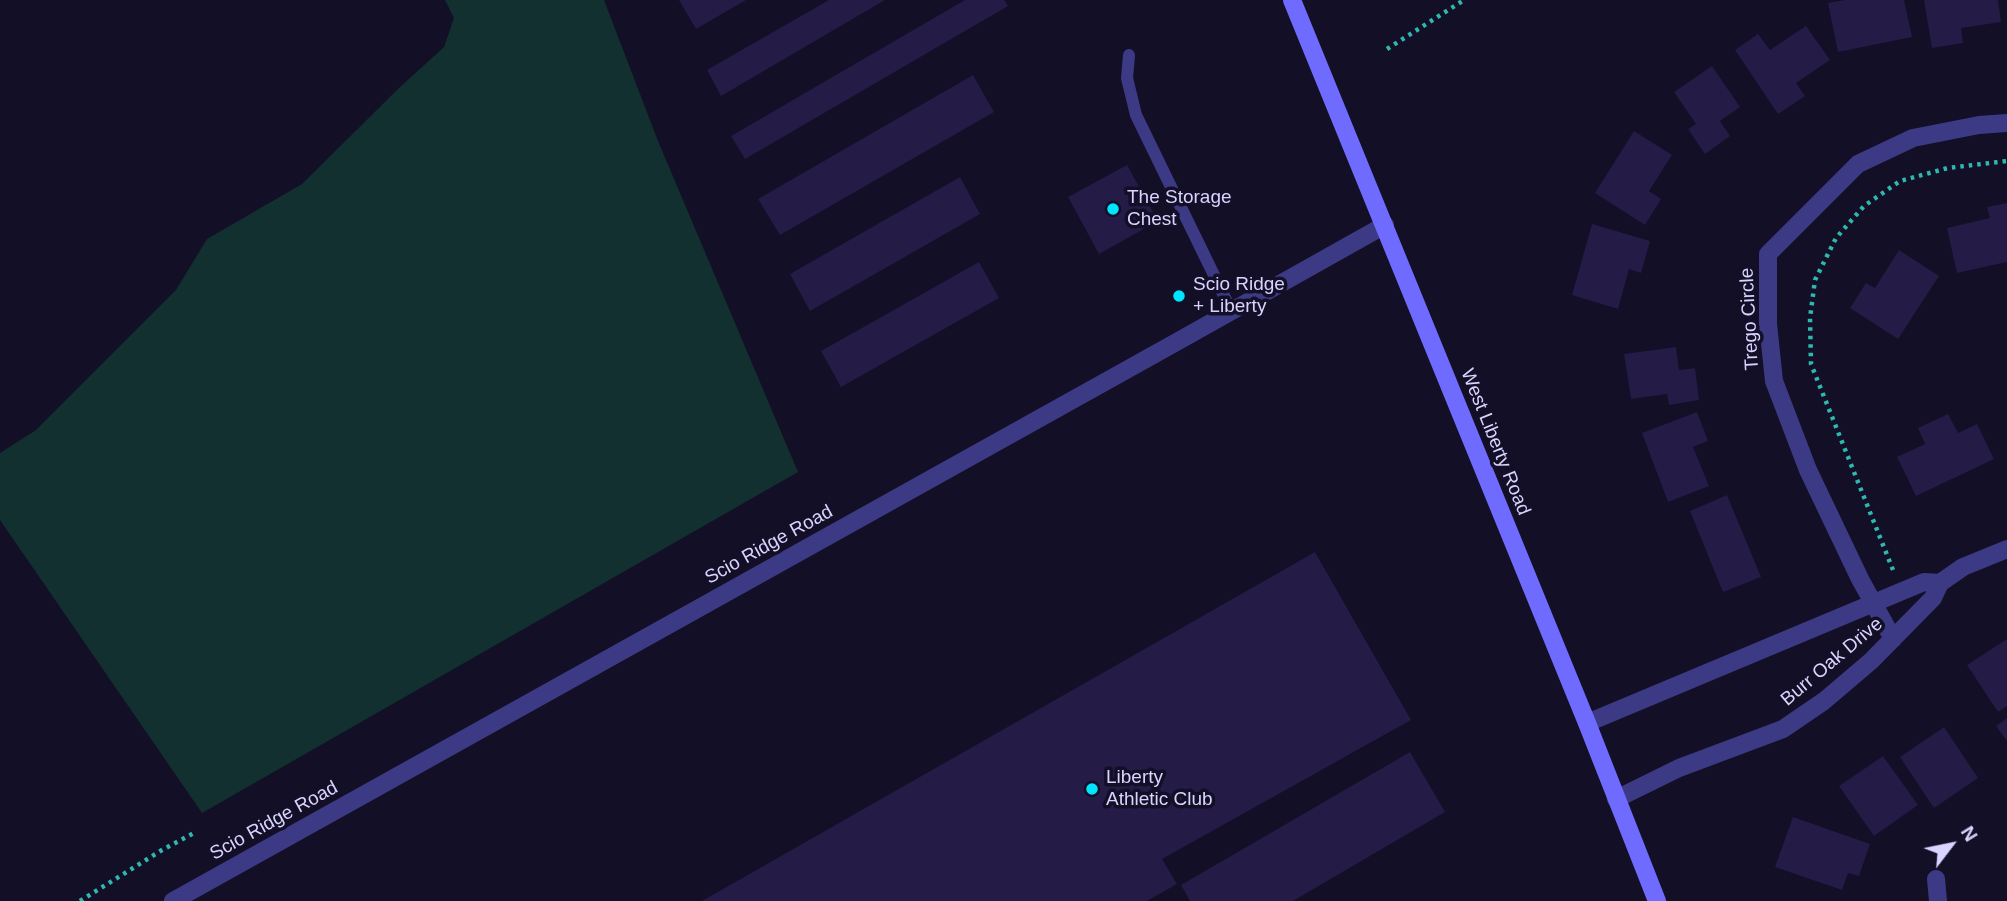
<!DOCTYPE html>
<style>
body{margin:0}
#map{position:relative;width:2007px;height:901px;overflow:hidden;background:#130f26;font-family:Arial,sans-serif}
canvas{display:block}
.north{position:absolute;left:1916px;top:810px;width:70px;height:70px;-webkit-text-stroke:5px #130f26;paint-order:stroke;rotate:58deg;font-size:19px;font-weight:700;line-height:28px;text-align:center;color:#d9d4ff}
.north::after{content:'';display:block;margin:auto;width:24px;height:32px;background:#d9d4ff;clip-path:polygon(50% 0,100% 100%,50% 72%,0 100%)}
</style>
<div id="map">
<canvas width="2007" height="901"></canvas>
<div class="north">N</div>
</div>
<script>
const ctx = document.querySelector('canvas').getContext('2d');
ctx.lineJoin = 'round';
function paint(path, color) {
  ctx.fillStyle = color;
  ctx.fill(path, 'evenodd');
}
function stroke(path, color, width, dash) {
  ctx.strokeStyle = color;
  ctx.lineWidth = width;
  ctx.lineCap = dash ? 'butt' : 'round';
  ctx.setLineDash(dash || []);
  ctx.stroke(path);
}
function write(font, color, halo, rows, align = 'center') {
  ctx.font = font + ' Arial,sans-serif';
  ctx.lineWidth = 7;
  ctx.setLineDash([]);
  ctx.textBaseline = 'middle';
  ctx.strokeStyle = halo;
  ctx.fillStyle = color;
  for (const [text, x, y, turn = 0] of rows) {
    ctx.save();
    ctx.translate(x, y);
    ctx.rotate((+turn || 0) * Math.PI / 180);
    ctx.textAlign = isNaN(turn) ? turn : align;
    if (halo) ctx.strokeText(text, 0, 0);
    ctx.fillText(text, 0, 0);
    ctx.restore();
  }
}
paint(new Path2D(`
 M445,0H604L658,141L798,472L202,813L0,520V453L36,430L176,290L207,239L302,184L400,87L444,47L454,18Z`), '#12302f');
paint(new Path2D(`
 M679,0H746L696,29Z
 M829,0H885L721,96L707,70Z
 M965,0H1004L1008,6L745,159L731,136Z
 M1845,0H1904L1912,37L1838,52L1828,3Z
 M1924,0H1998L2001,22L1961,28L1963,43L1932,48Z
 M1806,26L1830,60L1796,83L1805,96L1778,114L1735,50L1758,34L1770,50Z
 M1712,66L1740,107L1720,121L1730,136L1705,154L1688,129L1696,124L1674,92Z
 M973,75L994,112L780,235L758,199Z
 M1634,131L1672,155L1649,191L1661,199L1645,225L1595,193Z
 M1127,165L1158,221L1099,254L1068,197Z
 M960,177L980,214L810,311L790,274Z
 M2007,203V262L1957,273L1947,228L1990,218L1987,207Z
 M1592,224L1650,241L1641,273L1629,269L1618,309L1572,295Z
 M1899,250L1939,276L1898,339L1850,308L1866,283L1875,288Z
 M979,262L999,298L841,387L821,351Z
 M1676,347L1679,370L1695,368L1699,400L1669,405L1667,394L1631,399L1624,354Z
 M1697,412L1708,441L1693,447L1709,486L1668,502L1642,433Z
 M1948,414L1958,433L1977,424L1994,459L1916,496L1897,457L1925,444L1918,428Z
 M1727,495L1761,577L1723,592L1690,511Z
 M1315,552L1411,720L1162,859L1177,884L1147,901H702Z
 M2007,639V706L1998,712L1967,665Z
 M2007,718V741L1996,726Z
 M1944,727L1978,778L1934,808L1900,757Z
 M1410,752L1445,812L1293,901H1190L1181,885Z
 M1883,756L1918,805L1874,836L1839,786Z
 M1793,817L1870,844L1859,876L1848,873L1842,890L1775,867Z`), '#241b47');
stroke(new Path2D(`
 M1387,49L1464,0
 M1893,570L1811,364L1810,318L1815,280L1836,238L1864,206L1900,181L1948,168L2007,161
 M80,901L162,850L194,833`), '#2fb8b0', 4.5, [3.5, 5]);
stroke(new Path2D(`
 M1129,55L1127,78L1136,115L1231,310`), '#3d3a85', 12);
stroke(new Path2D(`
 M1893,639L1860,579L1808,470L1774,381L1768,324V254L1858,164L1913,138L1979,125L2007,123
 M1587,723L1924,582L1940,583
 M1616,799L1679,768L1783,729L1824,701L1871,661L1933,598L1940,583L1963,567L2007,549
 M1936,879L1938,901`), '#3d3a85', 18);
stroke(new Path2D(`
 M173,901L1173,344L1385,225`), '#3d3a85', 18);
stroke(new Path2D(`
 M1292,0L1587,723L1657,901`), '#6f6bff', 18);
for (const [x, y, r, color] of [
 [1113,209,7,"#00e5ff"],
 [1179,296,7,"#00e5ff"],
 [1092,789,7,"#00e5ff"]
]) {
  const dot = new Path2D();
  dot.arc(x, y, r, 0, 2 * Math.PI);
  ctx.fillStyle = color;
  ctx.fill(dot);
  stroke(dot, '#130f26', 2.5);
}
write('19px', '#d9d4ff', '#130f26', [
 ["The Storage",1127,198],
 ["Chest",1127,220],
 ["Scio Ridge",1193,285],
 ["+ Liberty",1193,307],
 ["Liberty",1106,778],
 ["Athletic Club",1106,800]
], 'left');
write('19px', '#d9d4ff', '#130f26', [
 ["Trego Circle",1750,319,-93],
 ["West Liberty Road",1495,442,68],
 ["Scio Ridge Road",769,545,-29],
 ["Burr Oak Drive",1832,662,-40],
 ["Scio Ridge Road",274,821,-29]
]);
</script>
